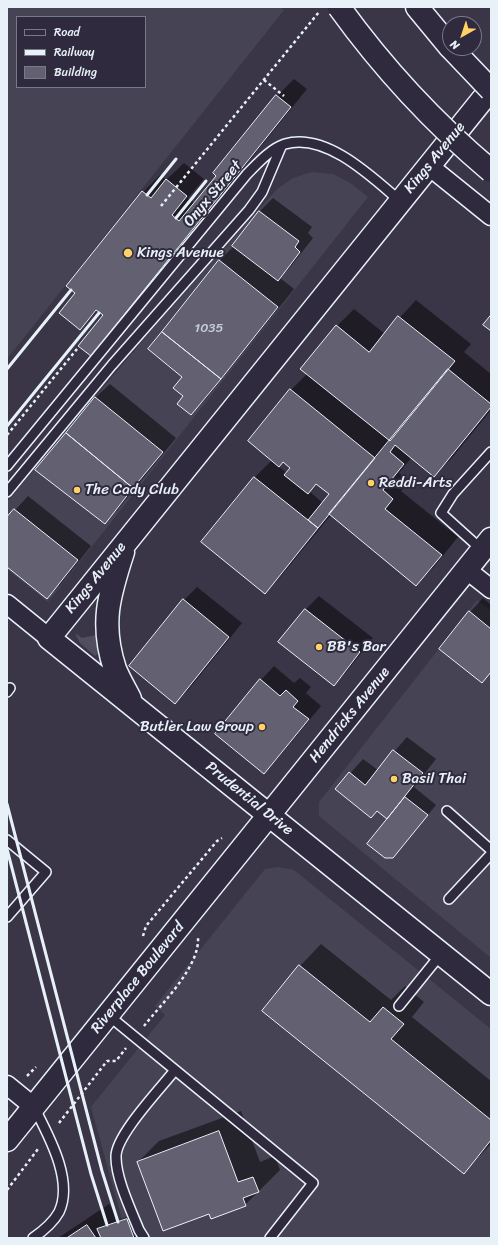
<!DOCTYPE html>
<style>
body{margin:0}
#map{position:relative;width:498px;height:1245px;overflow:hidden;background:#3a3648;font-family:Sriracha,sans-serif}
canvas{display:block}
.frame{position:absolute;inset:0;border:8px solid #e8f1f8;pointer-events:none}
.legend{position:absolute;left:16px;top:16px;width:130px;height:72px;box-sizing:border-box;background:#2f2a3d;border:1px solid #797a88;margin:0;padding:5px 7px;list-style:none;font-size:12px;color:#e8f1f8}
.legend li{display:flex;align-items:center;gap:8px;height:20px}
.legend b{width:20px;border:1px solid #797a88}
.north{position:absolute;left:442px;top:16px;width:40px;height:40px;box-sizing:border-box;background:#2f2a3d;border:1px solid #797a88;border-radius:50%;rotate:219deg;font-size:11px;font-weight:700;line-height:16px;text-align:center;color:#e8f1f8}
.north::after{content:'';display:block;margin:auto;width:14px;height:18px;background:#ffd166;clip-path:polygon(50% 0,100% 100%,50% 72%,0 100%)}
</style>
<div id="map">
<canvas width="498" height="1245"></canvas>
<div class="frame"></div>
<ul class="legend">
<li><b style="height:5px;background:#2f2a3d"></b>Road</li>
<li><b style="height:5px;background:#e8f1f8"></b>Railway</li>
<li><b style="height:11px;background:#636171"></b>Building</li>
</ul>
<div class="north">N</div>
</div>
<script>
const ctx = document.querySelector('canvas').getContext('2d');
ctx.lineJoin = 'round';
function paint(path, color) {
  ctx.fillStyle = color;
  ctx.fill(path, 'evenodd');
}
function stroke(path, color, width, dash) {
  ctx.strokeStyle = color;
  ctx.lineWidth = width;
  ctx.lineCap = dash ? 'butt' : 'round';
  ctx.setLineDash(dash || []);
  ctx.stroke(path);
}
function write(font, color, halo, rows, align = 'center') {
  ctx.font = font + ' Sriracha,sans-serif';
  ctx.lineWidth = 4;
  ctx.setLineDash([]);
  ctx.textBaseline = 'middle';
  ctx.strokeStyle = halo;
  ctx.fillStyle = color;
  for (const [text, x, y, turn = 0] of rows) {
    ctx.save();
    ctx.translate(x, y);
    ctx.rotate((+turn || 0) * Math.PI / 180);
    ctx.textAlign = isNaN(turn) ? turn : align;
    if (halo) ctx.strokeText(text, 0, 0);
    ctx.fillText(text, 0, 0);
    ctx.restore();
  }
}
paint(new Path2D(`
 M7,7H280L284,10L7,359ZM17,17H145V87H17Z
 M312,172L333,174L352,184L368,197L48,602L7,569V502L155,326L277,189L293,178Z
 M477,600L491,611V958L319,816V802Z
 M278,867L294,870L491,1029V1238H131L123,1223L91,1107L165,1015L155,1006L265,869Z`), '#464354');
paint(new Path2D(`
 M75,633L82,638L96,635L98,654L95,656L80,643Z`), '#504e5f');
paint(new Path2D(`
 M294,79L307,89L107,337L91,354L104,315L98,310L80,328L76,292L143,192L160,175L166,180L184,163L204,179L188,198L195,203L217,175L214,173L277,96Z
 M273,198L312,227L308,233L313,238L291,266L280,278L294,289L205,400L191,414L184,396V377L162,332L220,260L234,246L260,211Z
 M416,300L471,344L464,352L491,374V410L451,459L434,475L412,457L399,473L409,482L401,491L458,537L433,568L416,584L331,515L281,576L265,593L202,542L255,477L272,460L249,441L291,390L307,374L337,326L354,309L385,334ZM284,461L292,468L287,473L278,466ZM317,483L330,494L323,503L309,491Z
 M110,384L176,438L118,509L105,522L37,469L96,397Z
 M28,496L91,546L61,584L47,598L7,566V519Z
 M197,587L242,623L189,689L175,702L184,600Z
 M319,596L373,638L347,671L334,684L280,642L306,609Z
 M483,598L491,605V673L482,682L470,612Z
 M274,666L294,683L300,678L311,687L306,693L321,706L277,759L264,773L261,680Z
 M407,737L436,759L414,787L436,805L393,857L392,815L377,810L336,789L363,759L378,770Z
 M321,944L391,1000L405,986L424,1002L412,1017L491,1081V1144L464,1172L300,966Z
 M241,1111L260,1162L275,1156L280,1170L245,1205L209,1213L138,1162L159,1141Z
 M109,1204L119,1220L131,1215L141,1238H58Z`), '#0007');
const building = new Path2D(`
 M276,95L291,107L91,356L78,346L103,315L96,310L80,330L59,313L75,293L66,286L142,191L151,198L166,179L187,196L172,215L179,221L216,176L213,173Z
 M259,211L299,241L295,247L300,252L278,281L232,246Z
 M219,260L278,307L221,379L162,332Z
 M491,315V331L483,325Z
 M398,316L455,361L390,441L300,369L336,325L369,352Z
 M162,332L221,379L191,415L177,404L183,396L173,388L182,377L148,349Z
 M448,369L491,404V407L434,477L395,445L390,452L404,464L383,490L393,499L385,509L442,555L416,586L329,514Z
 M290,389L375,458L318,528L308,520L329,494L316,484L308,494L284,475L290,468L283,462L279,467L248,441Z
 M95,397L163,452L133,488L66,433Z
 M66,433L133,488L105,524L35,470Z
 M254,477L318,528L265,594L201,542Z
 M14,509L78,560L47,599L7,567V517Z
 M183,599L229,637L175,704L129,666Z
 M305,609L360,652L334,686L278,642Z
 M469,611L491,629V672L482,683L439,649Z
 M260,679L280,696L286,690L298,701L293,707L309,719L264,774L215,734Z
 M393,750L423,773L387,819L377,811L371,818L335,789L349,772L365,785Z
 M405,797L428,815L393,858H385L367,844Z
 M299,965L370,1022L383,1007L404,1024L391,1039L491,1120V1140L464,1174L262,1011Z
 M219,1131L238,1182L253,1177L259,1192L243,1198L246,1206L211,1219L209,1214L163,1231L137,1162Z
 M127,1219L134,1238H101L97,1229Z
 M87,1225L96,1238H67Z`);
paint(building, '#636171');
stroke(building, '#e8f1f8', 1);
const lane = new Path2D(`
 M7,466L247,174C257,164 270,149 285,144C326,132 372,177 400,201
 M7,492L112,365L249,210L262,192L281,147
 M482,550L441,513L453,494L491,452
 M7,692L10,688
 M447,811L491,850
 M7,840L46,872L7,917
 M449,899L491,854
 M399,1006L441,954
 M108,1015L313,1183L270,1238
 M33,1238C43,1231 53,1223 59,1212C74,1180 48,1135 34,1107
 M144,1238L139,1230C131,1210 116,1179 116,1157C115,1136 161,1088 175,1070`);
const street = new Path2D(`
 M429,166L491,216
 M467,570L491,589
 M7,604L49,638
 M7,1085L34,1107`);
const secondary = new Path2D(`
 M7,1140L269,815`);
const primary = new Path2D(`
 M491,89L49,638L491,994
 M123,552C109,595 100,624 115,669C119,679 125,689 130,699
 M269,815L491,539`);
const highway = new Path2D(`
 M417,7L450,47`);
stroke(lane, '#e8f1f8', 12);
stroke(street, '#e8f1f8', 21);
stroke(secondary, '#e8f1f8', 25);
stroke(primary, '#e8f1f8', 25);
stroke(highway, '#e8f1f8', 25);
stroke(new Path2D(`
 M264,80L284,96
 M161,206L319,12
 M7,435L77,349
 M143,936L146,926L217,841L222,838
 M144,1026C162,1003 200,967 198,937
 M27,1076L36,1067
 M59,1123L107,1061H116L126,1048
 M7,1190L38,1149`), '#e8f1f8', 2.5, [3, 3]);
stroke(lane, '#2f2a3d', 9);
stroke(street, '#2f2a3d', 18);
stroke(secondary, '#2f2a3d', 22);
stroke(primary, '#2f2a3d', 22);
stroke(highway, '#2f2a3d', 22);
stroke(new Path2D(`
 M147,195L176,159
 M176,218L206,181
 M7,369L71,290
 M7,426L99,313
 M7,804L102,1171L118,1222
 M7,849L91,1174L107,1225`), '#e8f1f8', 3);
const highwayBridge = new Path2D(`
 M339,7C383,68 434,123 491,171
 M451,48L491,90`);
stroke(highwayBridge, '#e8f1f8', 25, []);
stroke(highwayBridge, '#2f2a3d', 22);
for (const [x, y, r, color] of [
 [128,253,5,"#ffd166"],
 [371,483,4,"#ffd166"],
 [77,490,4,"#ffd166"],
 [319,647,4,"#ffd166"],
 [262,727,4,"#ffd166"],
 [394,779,4,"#ffd166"]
]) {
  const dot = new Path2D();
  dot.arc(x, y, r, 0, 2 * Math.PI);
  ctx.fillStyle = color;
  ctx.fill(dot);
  stroke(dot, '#2f2a3d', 1.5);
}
write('13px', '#c7cdd6', null, [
 ["1035",209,329]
]);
write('15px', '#e8f1f8', '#2f2a3d', [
 ["Kings Avenue",435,158,-51],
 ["Onyx Street",213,194,-50],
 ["Kings Avenue",96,578,-51],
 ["Hendricks Avenue",350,715,-51],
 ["Prudential Drive",249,799,39],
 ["Riverplace Boulevard",138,978,-51]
]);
write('15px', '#e8f1f8', '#2f2a3d', [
 ["Kings Avenue",137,253],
 ["Reddi-Arts",379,483],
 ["The Cady Club",85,490],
 ["BB's Bar",327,647],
 ["Butler Law Group",254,727,"right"],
 ["Basil Thai",402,779]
], 'left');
</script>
